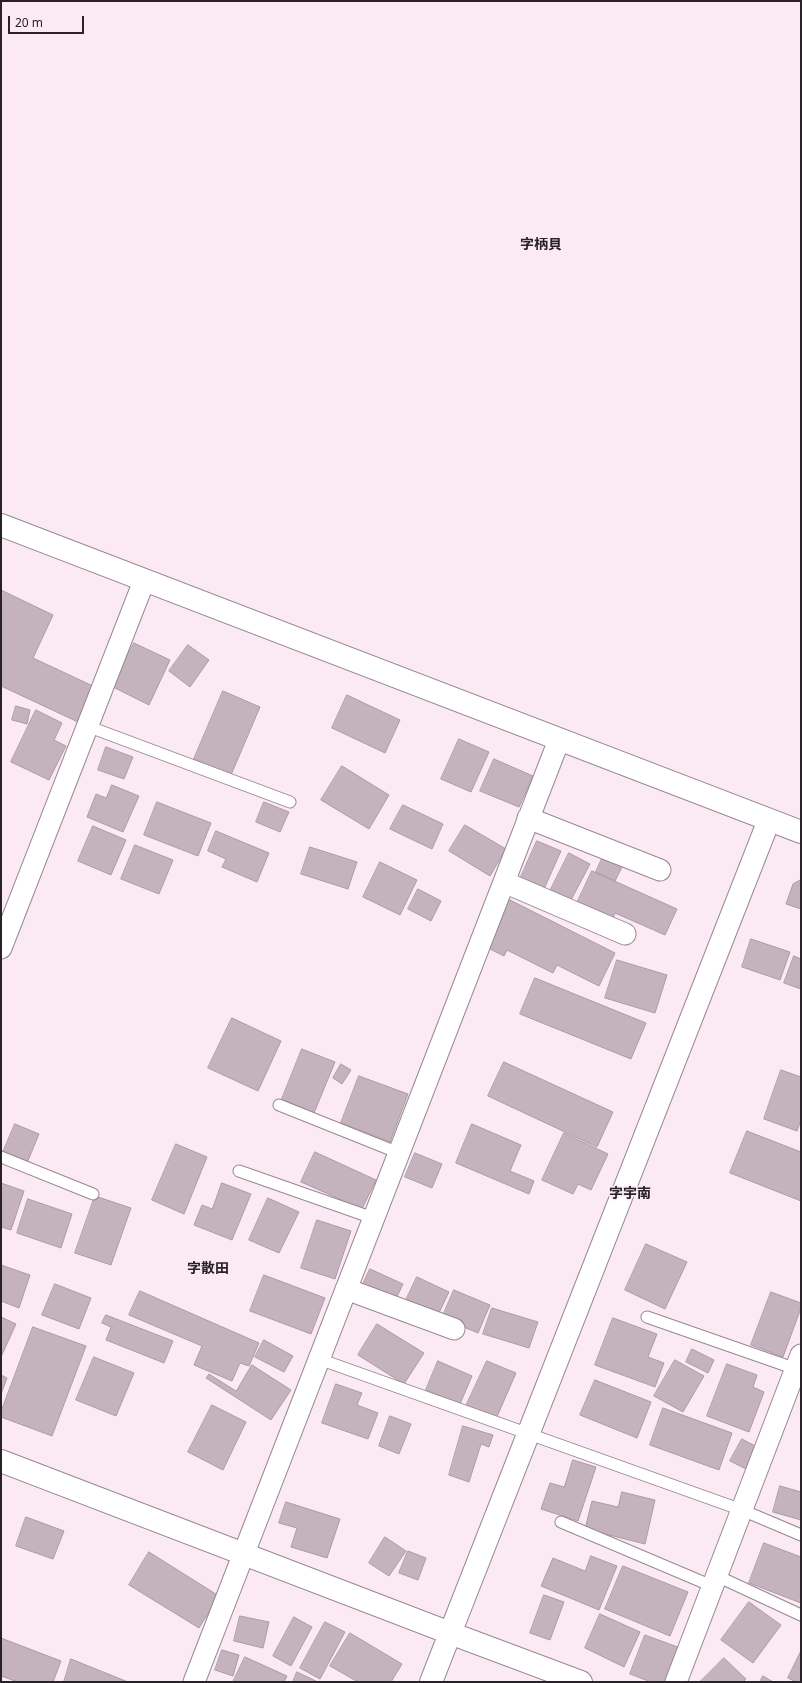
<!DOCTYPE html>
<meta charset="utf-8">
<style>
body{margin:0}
#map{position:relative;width:802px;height:1683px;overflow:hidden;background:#fbe9f4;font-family:"Noto Sans",sans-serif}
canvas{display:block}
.frame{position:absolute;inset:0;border:2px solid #282226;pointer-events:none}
.scale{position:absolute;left:8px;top:16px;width:76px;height:18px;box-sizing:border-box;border:2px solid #282226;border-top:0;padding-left:5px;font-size:12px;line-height:14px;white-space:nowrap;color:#282226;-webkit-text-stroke:3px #fbe9f4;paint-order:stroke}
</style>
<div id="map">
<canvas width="802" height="1683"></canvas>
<div class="frame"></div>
<div class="scale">20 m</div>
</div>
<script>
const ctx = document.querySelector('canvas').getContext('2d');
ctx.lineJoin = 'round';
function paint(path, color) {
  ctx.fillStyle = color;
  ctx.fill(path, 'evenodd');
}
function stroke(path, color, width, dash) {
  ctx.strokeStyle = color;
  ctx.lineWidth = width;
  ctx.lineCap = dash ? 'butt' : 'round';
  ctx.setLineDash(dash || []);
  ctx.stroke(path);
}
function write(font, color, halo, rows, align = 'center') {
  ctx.font = font + ' "Noto Sans","Noto Sans JP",sans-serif';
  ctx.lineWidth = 3;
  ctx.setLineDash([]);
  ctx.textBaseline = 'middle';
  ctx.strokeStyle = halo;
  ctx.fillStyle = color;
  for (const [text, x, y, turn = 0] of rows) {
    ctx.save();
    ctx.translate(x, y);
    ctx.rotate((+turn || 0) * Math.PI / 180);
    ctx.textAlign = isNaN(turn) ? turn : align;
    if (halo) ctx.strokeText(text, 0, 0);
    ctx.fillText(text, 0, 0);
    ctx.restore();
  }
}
const building = new Path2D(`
 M1,590L53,615L33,658L95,687L78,722L1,686Z
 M134,643L170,660L149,705L113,687Z
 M188,645L209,660L190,687L169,671Z
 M223,691L260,707L231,775L194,759Z
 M347,695L400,720L385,753L332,728Z
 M16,706L30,710L27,724L12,720Z
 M36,710L62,723L54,740L66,746L49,780L11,762Z
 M459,739L489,752L471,792L441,779Z
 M106,747L133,757L124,779L98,770Z
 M494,759L533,776L519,807L480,791Z
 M342,766L389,795L369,829L321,800Z
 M112,785L139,796L123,832L87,817L96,794L106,798Z
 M157,802L211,823L198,856L144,835Z
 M264,802L289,812L280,832L256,822Z
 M403,805L443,824L432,849L390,829Z
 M465,825L506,849L490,876L449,851Z
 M93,826L126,840L111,875L78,861Z
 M216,831L269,853L257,882L222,867L226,859L208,851Z
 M537,841L561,851L544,889L520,879Z
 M135,845L173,860L159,894L121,879Z
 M310,847L357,862L348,889L301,874Z
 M605,852L625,861L615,881L596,872Z
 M569,853L590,864L570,902L550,891Z
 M380,862L417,880L400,915L363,897Z
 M592,871L677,909L665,935L615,913L613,918L577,903Z
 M801,880V909L786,904L793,884Z
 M418,889L441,901L431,921L408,909Z
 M508,899L615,953L599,986L557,965L553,973L507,950L504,956L484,946Z
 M751,939L790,952L780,980L742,967Z
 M794,956L801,959V989L784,983Z
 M617,960L667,975L655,1013L605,998Z
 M535,978L646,1023L631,1059L520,1014Z
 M232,1018L281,1041L258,1091L208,1068Z
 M302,1049L335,1062L314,1113L282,1099Z
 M504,1062L613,1112L597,1147L488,1096Z
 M341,1064L351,1070L342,1084L333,1078Z
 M781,1070L801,1077V1120L797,1131L764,1119Z
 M359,1076L408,1094L390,1142L341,1123Z
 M15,1124L39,1134L27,1163L3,1152Z
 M472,1124L521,1145L510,1171L534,1181L529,1194L456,1163Z
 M747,1131L801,1152V1201L730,1173Z
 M564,1133L608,1154L591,1190L578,1184L573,1194L542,1180Z
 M176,1144L207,1157L184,1214L152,1200Z
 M315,1152L376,1180L362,1209L301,1182Z
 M415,1153L442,1164L432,1188L405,1177Z
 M1,1183L24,1191L11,1230L1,1227Z
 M222,1183L251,1194L232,1240L194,1225L202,1205L212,1209Z
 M95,1196L131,1208L111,1265L75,1253Z
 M268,1198L299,1212L279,1253L249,1240Z
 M28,1199L72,1214L61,1248L17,1233Z
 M317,1220L351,1231L335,1279L301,1268Z
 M646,1244L687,1262L665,1309L625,1290Z
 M1,1265L30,1275L19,1308L1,1301Z
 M370,1269L403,1284L395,1301L362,1286Z
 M264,1275L325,1298L311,1334L250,1311Z
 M417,1277L449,1292L437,1317L405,1302Z
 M55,1284L91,1298L79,1329L42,1315Z
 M454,1290L490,1305L478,1333L442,1318Z
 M140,1291L259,1343L249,1366L240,1363L232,1381L194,1365L202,1346L129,1315Z
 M771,1292L801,1303V1308L783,1357L751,1345Z
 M492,1308L538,1322L529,1348L483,1334Z
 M106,1315L173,1341L164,1363L106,1340L111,1327L102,1323Z
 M1,1317L16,1324L1,1357Z
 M613,1318L657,1334L648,1357L664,1363L655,1387L595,1365Z
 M377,1324L424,1353L404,1384L358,1355Z
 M33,1327L86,1346L52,1436L1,1417V1412Z
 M264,1340L293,1356L284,1372L255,1357Z
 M692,1349L714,1360L708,1373L686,1362Z
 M94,1357L134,1373L116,1416L76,1400Z
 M675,1360L704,1376L683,1412L654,1396Z
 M438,1361L472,1376L460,1404L426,1390Z
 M487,1361L516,1373L496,1419L466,1406Z
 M727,1364L757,1375L753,1387L764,1392L749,1432L707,1416Z
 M252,1365L291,1390L271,1420L206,1378L209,1374L236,1391Z
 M1,1375L7,1378L1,1394Z
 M595,1380L651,1402L637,1438L580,1415Z
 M336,1384L362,1393L357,1405L378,1413L368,1439L322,1423Z
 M212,1405L246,1422L223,1470L188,1452Z
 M663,1408L732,1433L719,1470L650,1445Z
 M390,1416L411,1424L399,1454L379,1446Z
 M463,1426L493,1435L489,1447L481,1444L469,1482L449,1475Z
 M742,1439L757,1447L746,1469L730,1461Z
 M573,1460L596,1467L578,1521L541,1509L550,1483L564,1487Z
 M780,1486L801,1492V1520L773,1512Z
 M622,1492L655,1500L645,1544L585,1529L592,1501L618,1507Z
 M286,1502L340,1519L327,1558L291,1547L297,1528L279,1523Z
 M26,1517L64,1531L53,1559L16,1546Z
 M385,1537L406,1551L389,1576L369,1563Z
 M764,1543L801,1557V1603L749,1583Z
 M408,1551L426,1558L418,1580L399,1573Z
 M149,1552L219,1596L199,1628L129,1585Z
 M591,1556L617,1566L599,1610L541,1586L553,1558L585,1571Z
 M623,1566L688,1592L670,1636L605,1609Z
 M544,1595L564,1602L550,1640L530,1633Z
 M749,1602L781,1625L753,1663L721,1640Z
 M600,1614L640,1632L624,1667L585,1648Z
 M240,1616L269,1622L263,1648L234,1641Z
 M294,1617L312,1627L291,1666L273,1656Z
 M325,1622L345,1632L320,1679L300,1668Z
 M350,1633L402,1664L391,1682H358L330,1666Z
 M645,1635L683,1649L671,1682H651L630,1674Z
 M1,1638L61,1661L53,1682H18L1,1676Z
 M222,1650L239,1655L233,1676L215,1670Z
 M801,1651V1682H796L788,1678Z
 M245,1657L287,1676L284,1682H233Z
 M724,1658L746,1679L743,1682H700Z
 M71,1659L128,1682H64Z
 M297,1672L318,1682H293Z
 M763,1676L773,1682H760Z`);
paint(building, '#c4b2bd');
stroke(building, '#ac9ba6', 1);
const lane = new Path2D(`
 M87,726L290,802
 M279,1105L399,1153
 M1,1157L93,1194
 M239,1171L373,1218
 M647,1317L799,1370
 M319,1359L742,1510L801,1535
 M561,1522L712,1586
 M717,1576L801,1615`);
const street = new Path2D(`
 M528,818L660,870
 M504,882L625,934
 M1,948L144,581
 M346,1289L454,1329
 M194,1682L559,740
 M676,1682L801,1355`);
const secondary = new Path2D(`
 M1,525L801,832
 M1,1461L450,1633L581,1682
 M431,1682L769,820`);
stroke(lane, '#988892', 13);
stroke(street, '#988892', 23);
stroke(secondary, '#988892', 24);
stroke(lane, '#fff', 11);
stroke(street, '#fff', 21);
stroke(secondary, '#fff', 22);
write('bold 14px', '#282226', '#fbe9f4', [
 ["字柄貝",541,245],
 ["字宇南",630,1194],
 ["字散田",208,1269]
]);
</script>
